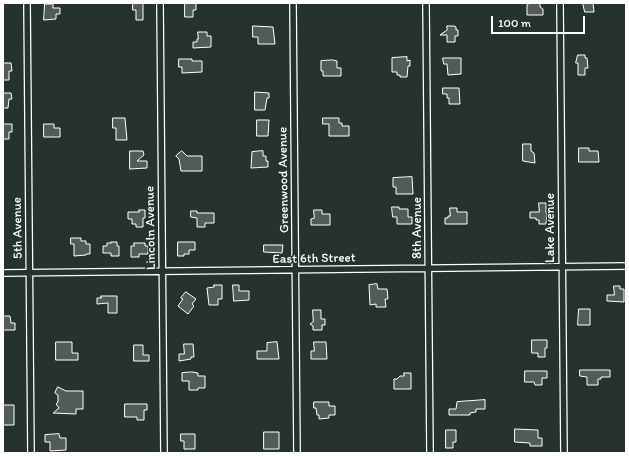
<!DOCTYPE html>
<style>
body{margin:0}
#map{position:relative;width:629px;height:456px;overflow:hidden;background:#26332d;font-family:Itim,sans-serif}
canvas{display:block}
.frame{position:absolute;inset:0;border:4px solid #fff;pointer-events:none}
.scale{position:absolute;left:491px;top:16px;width:94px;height:18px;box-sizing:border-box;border:2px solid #fff;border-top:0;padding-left:5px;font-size:12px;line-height:14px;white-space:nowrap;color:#fff;-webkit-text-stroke:3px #26332d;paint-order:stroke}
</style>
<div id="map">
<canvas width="629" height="456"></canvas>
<div class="frame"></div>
<div class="scale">100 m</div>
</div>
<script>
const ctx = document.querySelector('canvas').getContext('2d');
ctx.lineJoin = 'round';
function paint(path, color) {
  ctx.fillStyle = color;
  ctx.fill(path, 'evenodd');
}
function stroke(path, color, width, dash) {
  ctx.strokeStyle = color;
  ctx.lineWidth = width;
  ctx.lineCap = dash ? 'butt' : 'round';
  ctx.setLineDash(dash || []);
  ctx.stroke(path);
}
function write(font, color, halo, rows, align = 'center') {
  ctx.font = font + ' Itim,sans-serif';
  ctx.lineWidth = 3;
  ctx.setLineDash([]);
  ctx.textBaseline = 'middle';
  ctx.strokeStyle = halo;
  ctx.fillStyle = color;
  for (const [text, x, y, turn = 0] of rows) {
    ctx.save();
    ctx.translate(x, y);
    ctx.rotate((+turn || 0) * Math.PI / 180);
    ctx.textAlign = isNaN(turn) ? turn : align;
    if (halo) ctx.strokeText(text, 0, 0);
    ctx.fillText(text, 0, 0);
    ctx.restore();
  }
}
const building = new Path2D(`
 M133,3H143V20H136V10H133Z
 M185,3H196V10H193V17H185Z
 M531,3H540V7L543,9V15H527V5Z
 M583,3H593L594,12H585Z
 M45,4H53V8H60V14H56V19L44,20Z
 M253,26L273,27L275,44H258V37H253Z
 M447,26H454L456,27V30H458V36H455V42H447V35H440L447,30Z
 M198,32H207V36H211V47L193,48V42H197V39H198Z
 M578,55H585V58H587L588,68H585V75H578V63H576Z
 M407,57V61L410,60V66H408L407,77H400V75H397V72H392V58Z
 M443,58H461V74L448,75L447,64H444Z
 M179,59H192V61H202V72L182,73V67H179Z
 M333,60L337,61V68H341V76H323V71H321V61Z
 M3,63H11L12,71H9V80H3Z
 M443,88H459L460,104H449V98H447V94H443Z
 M255,92L269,93V98H267L265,110H255Z
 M3,93H11L12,99H9L8,108H3Z
 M113,118H125L127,140H116V128H113Z
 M323,118H339V123H342V126H349V136H329V124H323Z
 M257,120H269L268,136H257Z
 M3,124H12V132H9V139H3Z
 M44,124H54V128H60V137H44Z
 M523,144H531V151L534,153L535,163L523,161Z
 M579,148H589V151H598L599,162H579Z
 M130,151H143L144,155L137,161H147V168L130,169Z
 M182,151L187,156H202V171H181L179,159L176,156Z
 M263,151V156H266V161H268V167L251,168L252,152Z
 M412,177L413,194H396V187H393V178Z
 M539,203H546V213H547L546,224H539V220H536V218H530V212H539Z
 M392,207H399V209H408V217H412V224H397V217H393Z
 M450,208H457V212H467V224H445V218H448V216H450Z
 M139,210H145V218H143V227H136V224H132V219H128V212H139Z
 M314,210H322V214H330V225H311V219L314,218Z
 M191,211H197V213H214V223H205V227H197V218L191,217Z
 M71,238H81V241H86V244H90V254H86V255L74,256V244H71Z
 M111,242H117V246H119V256H111V253H103V246H107V243H111Z
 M178,242H195V250H189V254H184V256H178Z
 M134,243H145V246H148V254H139V257H131V246H134Z
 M264,245H283L282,253L264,252Z
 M377,284L378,289H387L388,299H385L386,307H376V304L370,305L369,285Z
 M214,285H222V299H218V305H209L207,288L214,287Z
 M233,285H239V291H249V300L234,301Z
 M614,286H620V289H624V302L607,301V295H614Z
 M186,292L196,299L192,304L194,306L188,314L178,306L183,299L181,298Z
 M101,296H117V313H108V303L97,304V298H101Z
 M579,309H590V325H578Z
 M313,310H321V319H325V325H322V330H313V326L310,324L313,322Z
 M3,316H10L11,323H15V330H3Z
 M532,340H547V348H545V357H538V353H532Z
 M56,342H72V353H78V360H56Z
 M277,342L279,359H257V351H267V343Z
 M314,342H326L327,359H311V351H314Z
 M184,344H193L194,357H191V359L179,361V354H184Z
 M134,345H143V355H149V361H134Z
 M580,370H610V377H601V379H598V385H587V377L580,376Z
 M525,371H547V378H542V385H535L534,382H525Z
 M192,372L198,373V376H205V388H198V390H189V381H182V373Z
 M404,373H411V389H394V379H397L400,376H404Z
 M58,387L66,391H83V409H76V414L53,413L59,408L56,404L58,402V395L55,393Z
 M485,400V409H476V412L470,413V415H449V409H456L457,402Z
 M314,402H329V406H335V415H329V418L319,419V415H317L316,408H314Z
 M125,404H147V410H144V420H137V417H125Z
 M3,405H14V425H3Z
 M515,429L538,430V438H542V446H530V443L515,442Z
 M446,430H456V442H453V448H446Z
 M264,432H279V449H264Z
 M59,434L60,438H66V450L50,451V442H45V435Z
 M181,434H195V449H184V441H181Z`);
paint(building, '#515c57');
stroke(building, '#fff', 1);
const street = new Path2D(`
 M27,3L31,453
 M160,3L164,453
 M293,3L297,453
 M426,3L430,453
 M560,3L564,453
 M3,273L626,266`);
stroke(street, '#fff', 8);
stroke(street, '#26332d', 5.5);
write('13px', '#fff', '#26332d', [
 ["Greenwood Avenue",284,180,-91],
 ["5th Avenue",18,228,-91],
 ["Lincoln Avenue",151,228,-91],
 ["8th Avenue",418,228,-90],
 ["Lake Avenue",551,228,-90],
 ["East 6th Street",314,259,-1]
]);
</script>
